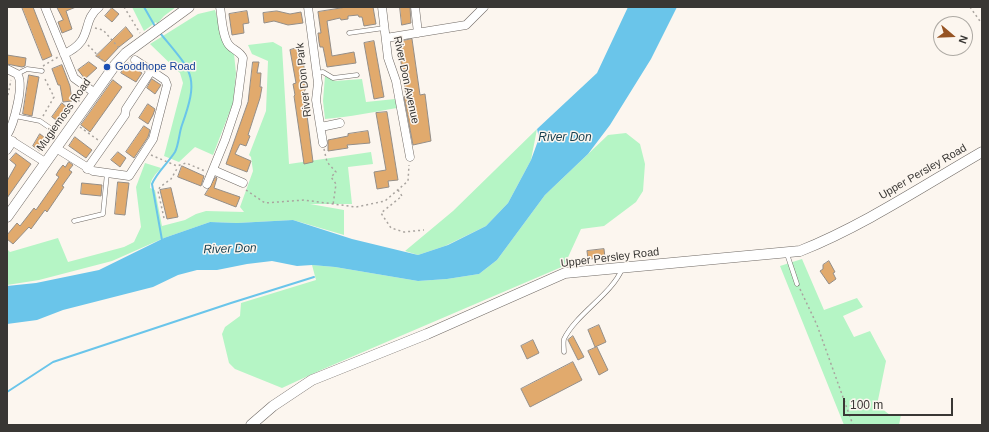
<!DOCTYPE html>
<style>
body{margin:0}
#map{position:relative;width:989px;height:432px;overflow:hidden;background:#fcf6ef;font-family:Helvetica,sans-serif}
canvas{display:block}
.frame{position:absolute;inset:0;border:8px solid #393734;pointer-events:none}
.north{position:absolute;left:933px;top:16px;width:40px;height:40px;box-sizing:border-box;background:#fcf6ef;border:1px solid #aeaaa4;border-radius:50%;rotate:109deg;font-size:11px;font-weight:700;line-height:16px;text-align:center;color:#393734}
.north::after{content:'';display:block;margin:auto;width:14px;height:18px;background:#965323;clip-path:polygon(50% 0,100% 100%,50% 72%,0 100%)}
.scale{position:absolute;left:843px;top:398px;width:110px;height:18px;box-sizing:border-box;border:2px solid #393734;border-top:0;padding-left:5px;font-size:12px;line-height:14px;white-space:nowrap;color:#393734;-webkit-text-stroke:3px #fcf6ef;paint-order:stroke}
</style>
<div id="map">
<canvas width="989" height="432"></canvas>
<div class="frame"></div>
<div class="north">N</div>
<div class="scale">100 m</div>
</div>
<script>
const ctx = document.querySelector('canvas').getContext('2d');
ctx.lineJoin = 'round';
function paint(path, color) {
  ctx.fillStyle = color;
  ctx.fill(path, 'evenodd');
}
function stroke(path, color, width, dash) {
  ctx.strokeStyle = color;
  ctx.lineWidth = width;
  ctx.lineCap = dash ? 'butt' : 'round';
  ctx.setLineDash(dash || []);
  ctx.stroke(path);
}
function write(font, color, halo, rows, align = 'center') {
  ctx.font = font + ' Helvetica,sans-serif';
  ctx.lineWidth = 3;
  ctx.setLineDash([]);
  ctx.textBaseline = 'middle';
  ctx.strokeStyle = halo;
  ctx.fillStyle = color;
  for (const [text, x, y, turn = 0] of rows) {
    ctx.save();
    ctx.translate(x, y);
    ctx.rotate((+turn || 0) * Math.PI / 180);
    ctx.textAlign = isNaN(turn) ? turn : align;
    if (halo) ctx.strokeText(text, 0, 0);
    ctx.fillText(text, 0, 0);
    ctx.restore();
  }
}
paint(new Path2D(`
 M132,7H176L164,16L157,24L156,22L144,31Z
 M215,10L225,45L234,54L236,73L233,103L213,155L195,147L179,162L164,156L183,83L180,73L150,44L198,14Z
 M273,42L282,47L289,164L371,152L373,164L348,167L352,204H310L344,210V235L293,220L237,223L210,222L164,238L112,261L39,280L7,285V249L10,252L58,238L68,262L124,247L134,242L141,227L136,187L145,163L161,168C156,174 150,179 150,188L155,190L162,226L185,220L196,214L206,211L244,212L240,207L253,171L251,157L249,155L266,111L268,61L252,54L248,45Z
 M325,76L335,81L362,79L366,102L395,99L397,108C373,112 350,117 325,119L323,101Z
 M537,129L531,160L508,203L486,226L445,246L418,255L405,251L453,211Z
 M626,133L640,144L645,164L643,191L636,202L604,226L581,229L564,266L321,370L282,388L235,369L229,363L222,334L225,327L240,316L241,303L316,280L312,265L335,267L418,281L447,279L479,274L497,260L545,195L608,135Z
 M802,259L824,310L857,298L863,307L843,316L854,337L870,331L886,361L877,405L890,415H901L899,425H844L780,266Z`), '#b5f5c5');
paint(new Path2D(`
 M628,7H677L651,59L610,125L588,154L545,195L497,260L479,274L447,279L418,281L335,267L312,265L297,266L272,261L247,264L217,270H197L178,275L153,287L63,310L37,320L7,324V286L36,283L99,270L164,238L210,222L237,223L293,220L352,239L418,255L448,245L486,226L508,203L531,160L539,138L537,129L597,73Z`), '#6ac5ea');
stroke(new Path2D(`
 M144,7L156,28
 M160,33C192,72 200,75 182,125C179,133 179,144 175,152C168,163 157,172 152,184L162,240
 M7,392L53,362L231,303L314,277`), '#6ac5ea', 2);
const building = new Path2D(`
 M22,7H33L52,56L43,60Z
 M57,7H76L66,11L72,29L62,33L58,22L63,20Z
 M347,7H373L376,24L364,26L362,17H359L358,15L348,16V19L341,20L340,18L327,21L332,56L354,52L356,63L327,67L323,47H320L319,42L318,33H321L318,12Z
 M400,7H410L411,23L402,25Z
 M112,8L119,14L112,22L105,16Z
 M247,11L249,23L243,24L244,33L232,35L229,14Z
 M277,11L290,14L301,12L303,23L288,25L274,21L264,23L263,13Z
 M126,27L133,36L119,47L105,62L96,56Z
 M412,39L420,95L425,94L431,141L413,145L404,97L406,96L398,42Z
 M374,41L384,97L374,99L364,43Z
 M301,47L306,80H304L306,88L304,92L313,162L304,164L294,96L295,95L293,84L296,83L290,50Z
 M7,55L26,58L25,66L22,67L7,64Z
 M89,62L97,68L85,79L78,70Z
 M253,62H259L257,73H261L260,87H262L260,98L248,135L250,136L246,146L240,144L235,154L251,161L247,172L226,164L248,102Z
 M128,63L142,73L136,82L121,73Z
 M62,65L70,86L72,101L63,102L60,85H58L52,69Z
 M29,75L39,77L32,116L23,114Z
 M152,79L161,85L155,94L147,88Z
 M113,80L122,87L90,132L81,125Z
 M62,103L70,110L60,123L52,117Z
 M148,104L155,109L153,115L148,124L139,118Z
 M387,112L398,180L388,181L389,187L377,189L374,172L386,170L376,113Z
 M144,126L150,130L148,137L134,158L126,152Z
 M368,131L370,143L347,145L348,148L328,151V140L348,136V134Z
 M40,134L48,140L40,151L33,146Z
 M75,137L92,150L86,158L69,146Z
 M118,152L126,158L120,167L111,160Z
 M16,153L31,164L7,198V181L16,165L10,160Z
 M69,162L73,165L69,170L72,172L62,186L64,187L47,212L45,210L31,229L29,227L13,244L7,239V235L17,223L20,226L34,208L36,210L59,177L56,175L59,170L63,165L65,167Z
 M182,166L204,176L201,186L178,177Z
 M216,177L217,178L214,188L240,197L236,207L205,195Z
 M118,182L129,183L125,215L115,214Z
 M82,183L102,185L101,196L81,194Z
 M171,188L178,217L167,219L160,190Z
 M604,249L605,258L588,259L587,251Z
 M829,261L835,272L833,273L836,279L829,284L820,271L823,269V265Z
 M599,325L606,342L595,347L588,330Z
 M573,336L584,357L578,360L568,340Z
 M533,340L539,353L527,359L521,346Z
 M597,347L608,370L599,375L588,351Z
 M573,362L582,380L530,407L521,389Z`);
paint(building, '#e1aa6d');
stroke(building, '#948e88', 1);
const service = new Path2D(`
 M349,33L384,28
 M316,73L323,72L333,78L357,75
 M17,74L27,69L42,71
 M15,116L40,121L50,128
 M74,221L103,214L107,173
 M787,254L797,284
 M564,352C564,348 563,343 564,339C576,314 612,294 622,269`);
const minor = new Path2D(`
 M45,7L74,78L95,93
 M308,7L318,83L316,100L323,143
 M382,7L388,58L396,81L410,157
 M415,7L418,33
 M386,38L466,25L484,7
 M64,54C95,40 80,22 99,7
 M7,69L17,74C25,83 14,124 7,135
 M321,127L340,123
 M7,138L45,162
 M56,148L93,171L129,176L153,139L167,85L165,80L135,60
 M7,150L13,141
 M87,169L125,115L126,109L151,71
 M213,170L243,183
 M207,184L225,140L237,104L243,58C240,51 233,50 229,45C222,36 222,18 220,7`);
const tertiary = new Path2D(`
 M7,217L115,65L126,53L189,7
 M251,425L273,406L312,380L427,334L565,273L800,251C863,226 923,186 982,152`);
stroke(service, '#706a65', 5);
stroke(minor, '#706a65', 9);
stroke(tertiary, '#706a65', 11);
stroke(new Path2D(`
 M124,7L140,33
 M970,7L982,24
 M95,28L103,30L119,48
 M88,45L106,64
 M43,66L58,57
 M77,90L79,102
 M7,100L11,80
 M43,116L54,97L44,77
 M80,127L98,140
 M324,149L327,162L336,172L331,177L336,184L333,205
 M151,155L177,166L186,163L205,171
 M246,190L265,203L304,200L356,207L385,201L408,181L409,165
 M398,190L402,196L381,213L391,228L404,232L424,230
 M164,218L158,191L160,187L171,179L178,167
 M800,289L817,325L853,425`), '#a9a49f', 1.5, [2, 3]);
stroke(service, '#fff', 4);
stroke(minor, '#fff', 8);
stroke(tertiary, '#fff', 10);
for (const [x, y, r, color] of [
 [107,67,4,"#1a4fb4"]
]) {
  const dot = new Path2D();
  dot.arc(x, y, r, 0, 2 * Math.PI);
  ctx.fillStyle = color;
  ctx.fill(dot);
  stroke(dot, '#fcf6ef', 1.5);
}
write('11px', '#164399', '#fcf6ef', [
 ["Goodhope Road",115,67]
], 'left');
write('11px', '#393734', '#fcf6ef', [
 ["River Don Park",304,80,-96],
 ["River Don Avenue",406,80,78],
 ["Mugiemoss Road",64,115,-55],
 ["Upper Persley Road",923,172,-30],
 ["Upper Persley Road",610,258,-7]
]);
write('italic 12px', '#163f4f', '#fcf6ef', [
 ["River Don",565,138],
 ["River Don",230,249,-2]
]);
</script>
